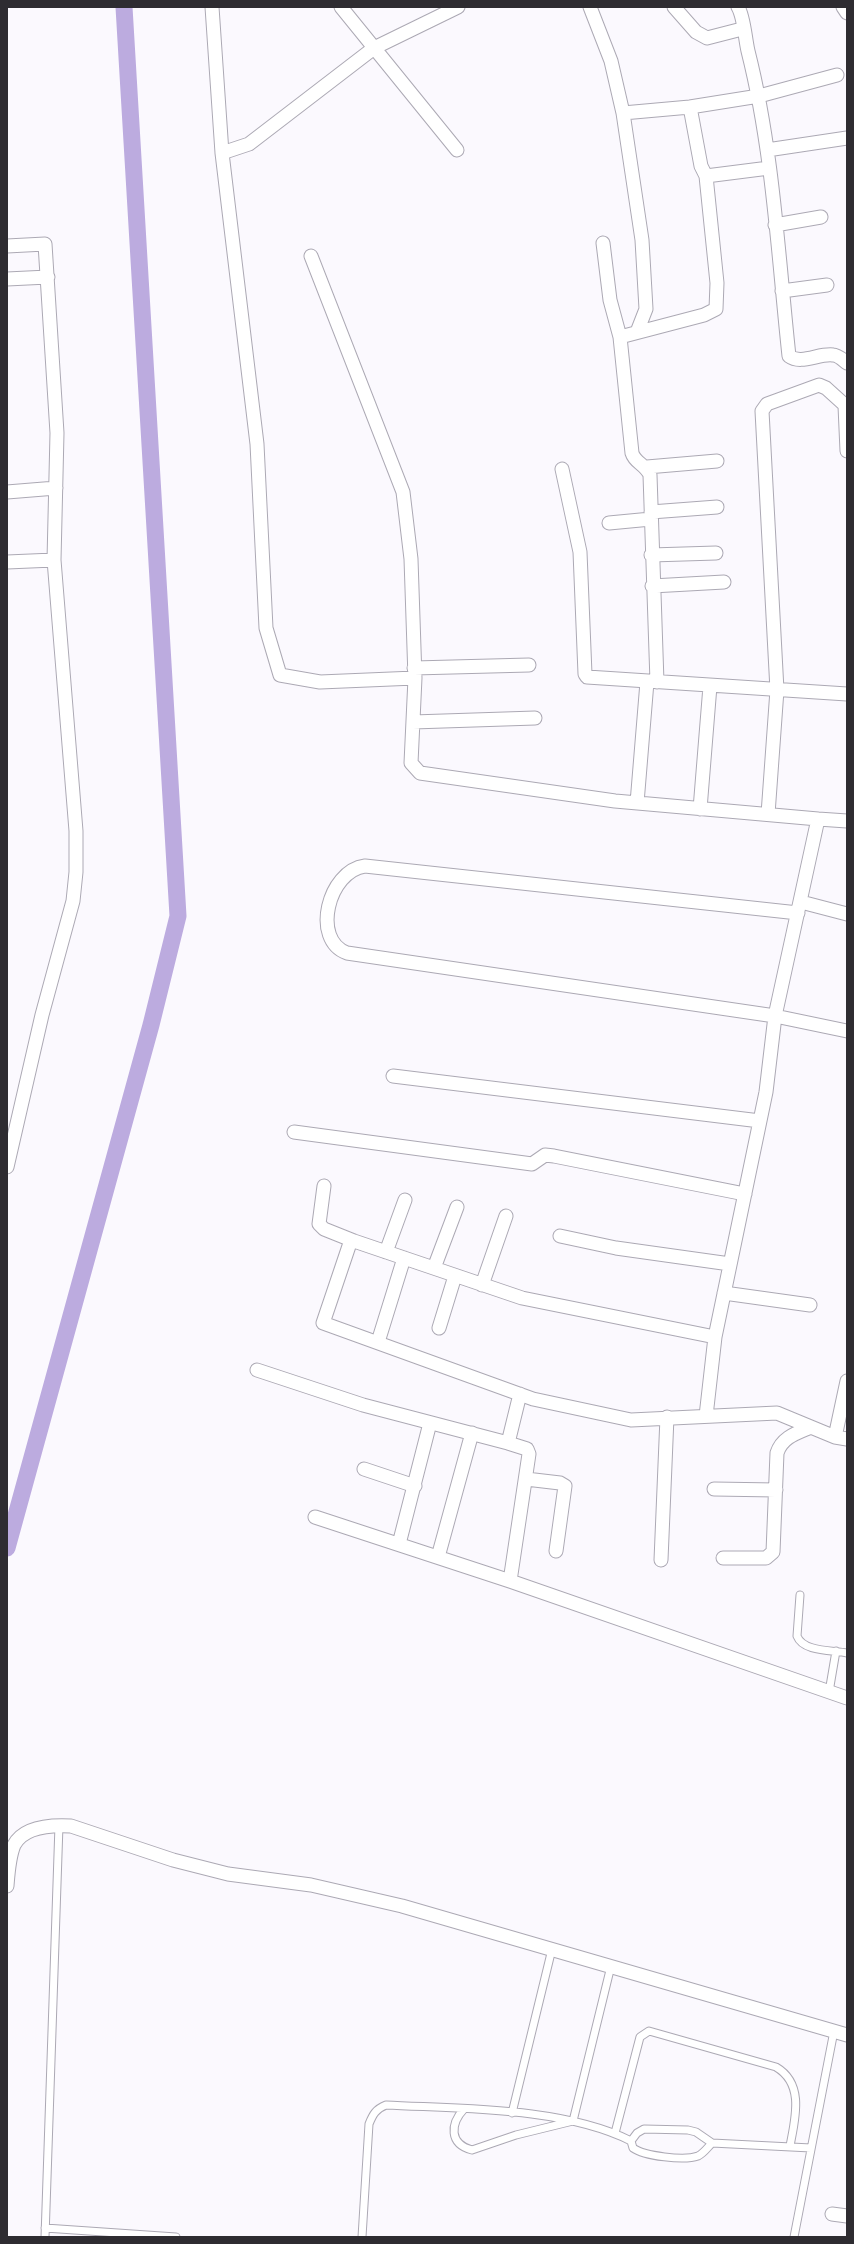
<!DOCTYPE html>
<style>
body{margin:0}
#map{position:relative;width:854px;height:2244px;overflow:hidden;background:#fbf9fe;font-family:Literata,serif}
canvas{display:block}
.frame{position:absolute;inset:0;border:8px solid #2e2c31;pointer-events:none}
</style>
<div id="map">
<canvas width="854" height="2244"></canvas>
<div class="frame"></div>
</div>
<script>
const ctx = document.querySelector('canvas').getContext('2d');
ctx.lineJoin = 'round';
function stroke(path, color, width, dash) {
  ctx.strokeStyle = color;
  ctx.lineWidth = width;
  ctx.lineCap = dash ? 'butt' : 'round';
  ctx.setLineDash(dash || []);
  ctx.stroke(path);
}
stroke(new Path2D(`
 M7,1548L151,1025L178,916L124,7`), '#bcabdf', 17);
const service = new Path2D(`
 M800,1595L797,1636C803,1652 832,1650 847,1653
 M829,1692L836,1651
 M464,2109C450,2124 449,2144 472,2150L516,2135L573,2121L611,1966
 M512,2113L552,1949
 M615,2133L640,2037L649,2031L776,2067C805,2084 795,2119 790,2146
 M631,2141L637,2133L644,2129L688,2130L696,2132L712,2143L811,2148
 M45,2228L176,2237
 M45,2237L59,1825
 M362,2237L369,2124C373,2114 376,2109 386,2105C461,2109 563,2107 631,2141L633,2148C644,2156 684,2161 698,2156C704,2153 707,2148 712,2143
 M794,2237L834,2031`);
const minor = new Path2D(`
 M212,7L222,153L249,144L374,48L458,7
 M341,7L457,150
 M590,7L611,61L623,113L642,240L646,309L637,332
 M674,7L696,32L707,38L742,29
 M738,7C744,17 745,38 748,51C773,150 778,254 789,356C801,365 819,353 833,355C838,355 843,360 847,363
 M843,7L847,13
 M623,113L690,107L759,96L837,75
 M767,150L847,138
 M222,153L257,444L266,628L280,675L320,682L415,678
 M706,176L769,168
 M775,225L821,217
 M603,243L610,300L620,337L704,315L716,309L717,283L706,176L701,166L690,107
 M7,246L45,244L57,433L54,560L76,831V872L73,901L42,1015L7,1167
 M311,256L403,492L411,559L415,678L411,763L420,773L615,801L818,819L775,1016L847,1031
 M7,279L48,277
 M782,291L827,285
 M620,337L632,453C635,463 645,464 650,475L657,682
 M845,406L847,451
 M647,467L717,461
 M562,469L580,552L585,674L587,677L847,694
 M7,492L56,488
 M651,512L717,507
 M609,523L651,519
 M651,555L716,553
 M7,562L54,560
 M652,586L724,582
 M414,668L529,665
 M413,722L535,718
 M637,803L647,682
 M700,809L710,686
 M768,814L777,690L762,411L767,404L819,385L826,388L847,407
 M818,819L847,821
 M801,902L847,914
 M393,1076L760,1121
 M294,1132L532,1164L545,1155L554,1156L745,1194
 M324,1186L319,1224L324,1229L354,1241L522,1298L715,1337
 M560,1236L616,1248L730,1264
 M351,1240L323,1323L533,1399L631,1420L777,1413L835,1437L847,1439
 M386,1252L405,1200
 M434,1268L457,1207
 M482,1285L506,1216
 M724,1293L810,1305
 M439,1328L455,1276
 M378,1342L404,1258
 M257,1370L363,1405L508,1443
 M706,1416L715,1337L766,1092L775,1016L347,953C311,940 328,871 365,866L798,913
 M835,1437L847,1381
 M364,1469L415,1486
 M526,1479L560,1483L565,1486L556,1551
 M714,1489L776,1490
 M315,1517L510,1581L847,1698
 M399,1544L430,1423
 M438,1557L472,1433
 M723,1558H766L773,1552L777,1453C782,1437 797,1433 811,1427
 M661,1560L667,1417
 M510,1581L529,1454L527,1449L508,1443L520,1394
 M7,1886C8,1873 9,1857 14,1845C24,1826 53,1825 71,1826L173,1860L228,1874L311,1885L402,1906L847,2035
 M832,2214L847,2216`);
stroke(service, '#aca9b4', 9);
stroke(minor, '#aca9b4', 15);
stroke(service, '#fff', 7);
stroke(minor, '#fff', 13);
</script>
